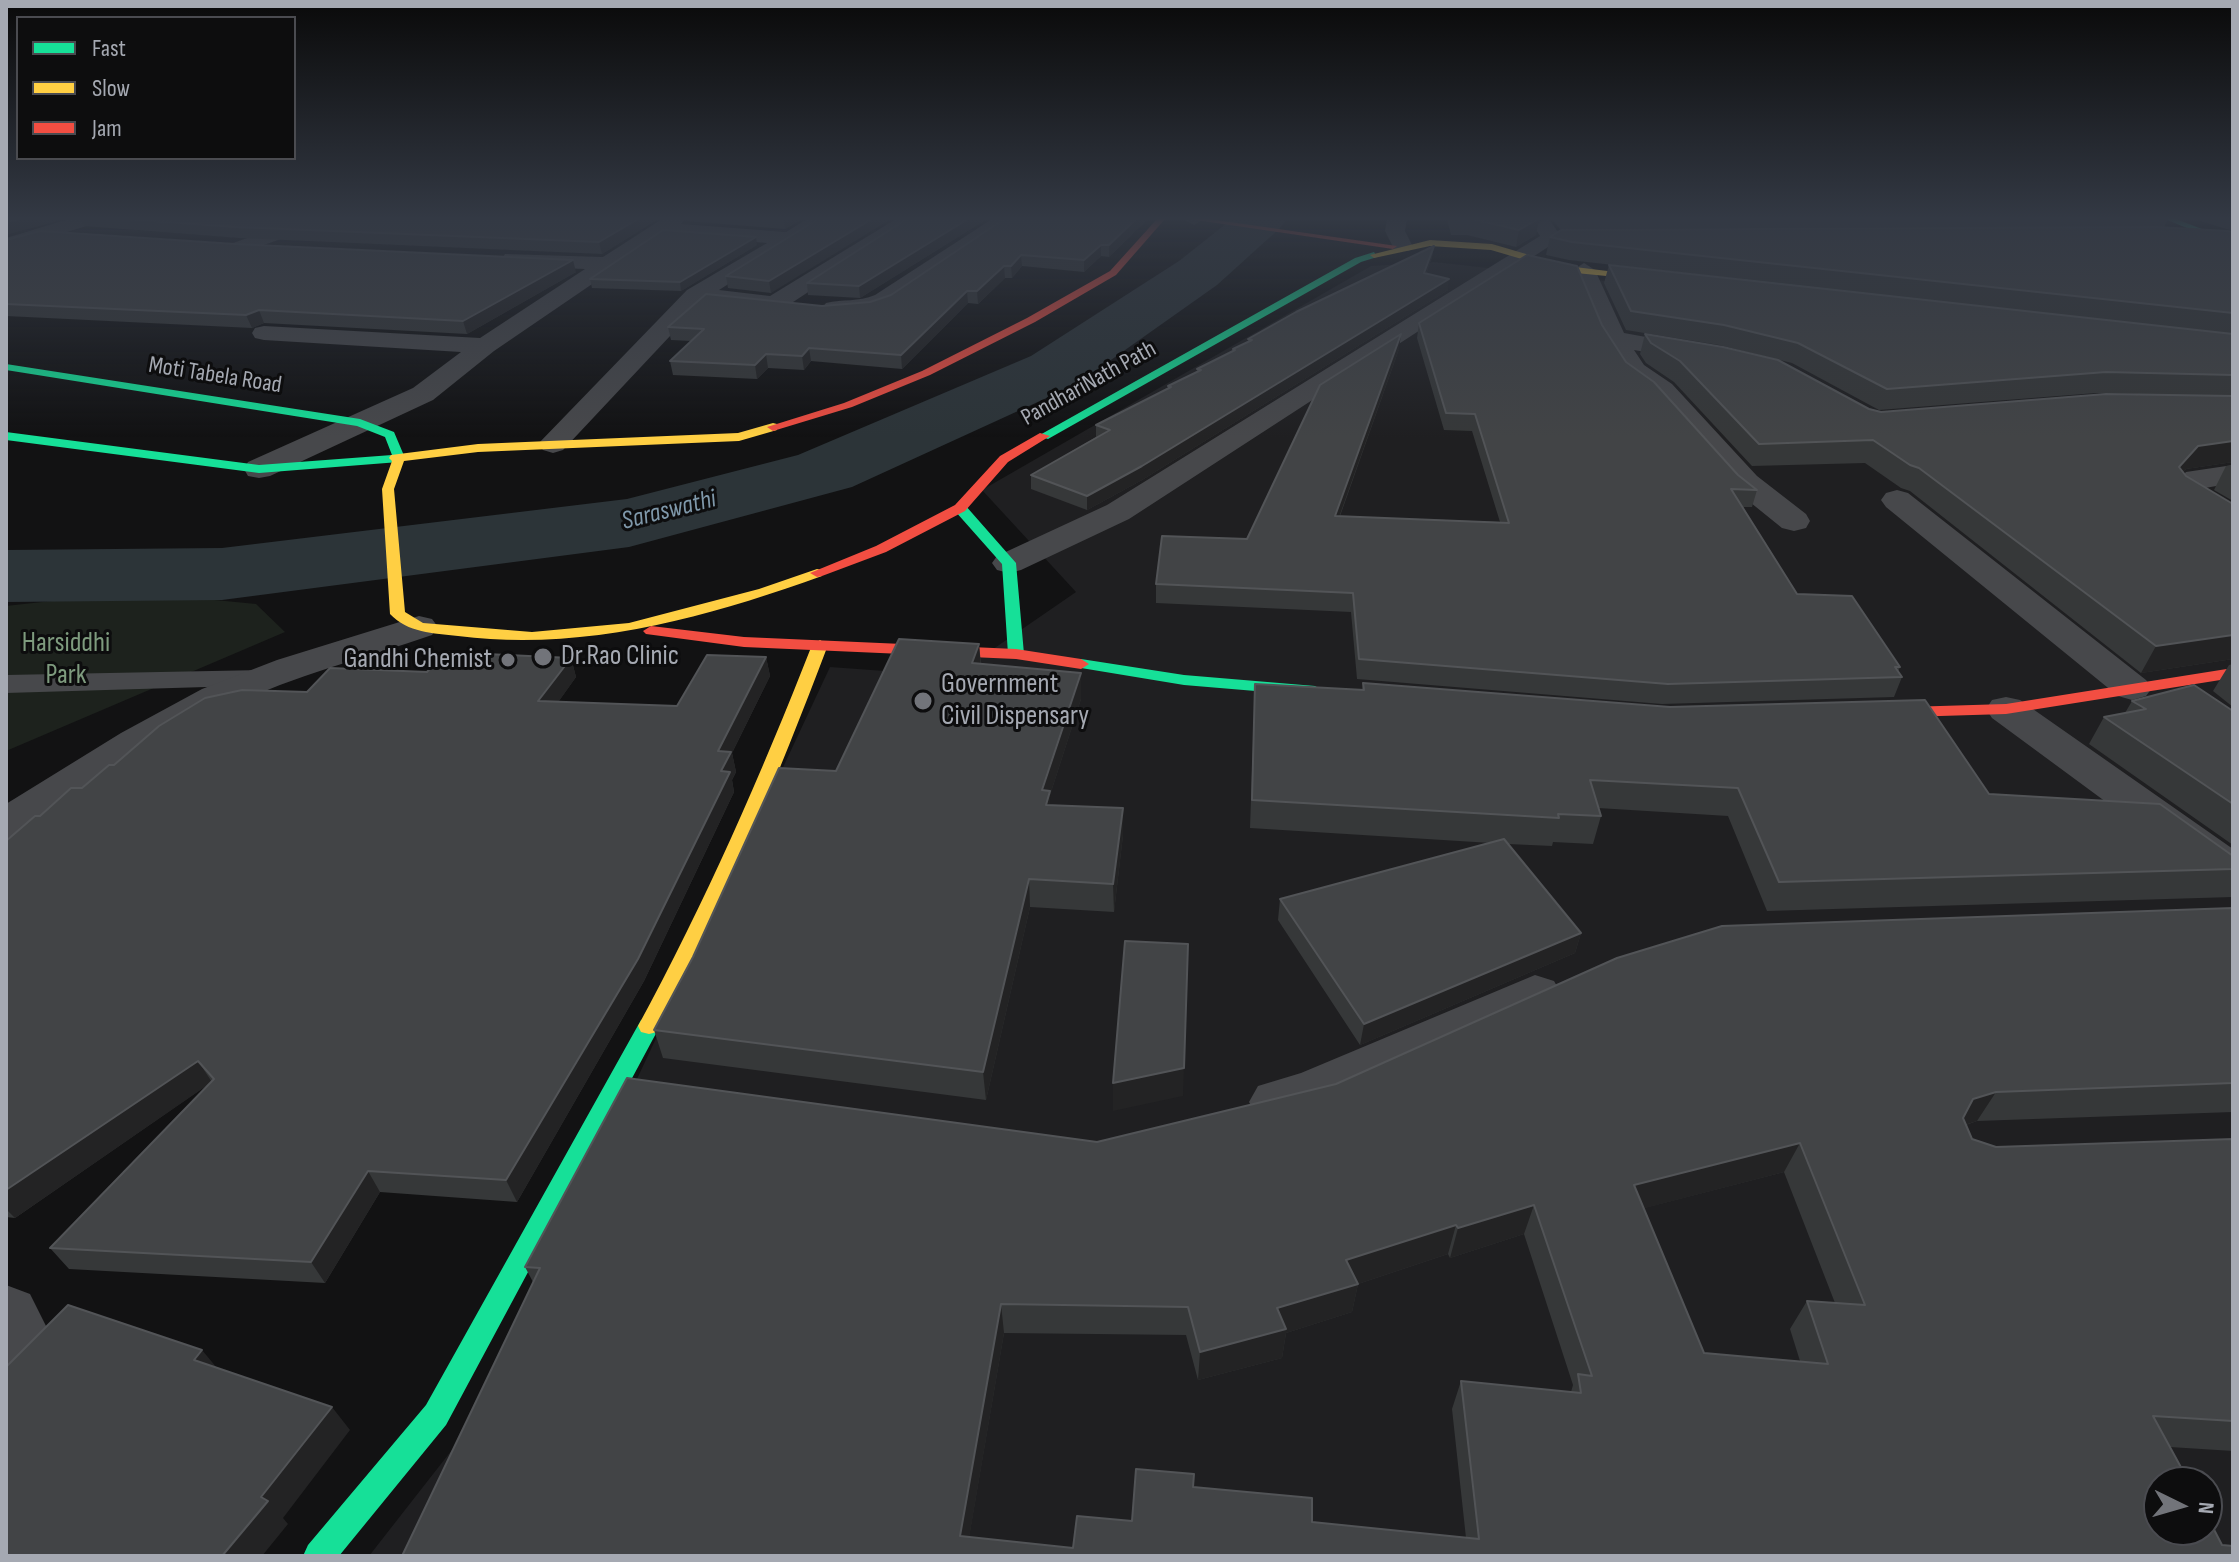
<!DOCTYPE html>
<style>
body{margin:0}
#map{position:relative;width:2239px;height:1562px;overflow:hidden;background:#121213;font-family:"Sofia Sans Condensed",sans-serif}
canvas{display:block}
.frame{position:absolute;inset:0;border:8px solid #a5a9b2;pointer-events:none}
.legend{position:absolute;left:16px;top:16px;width:280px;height:144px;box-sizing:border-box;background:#0d0d0e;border:2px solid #4a4b50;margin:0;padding:10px 14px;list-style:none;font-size:24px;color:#a5a9b2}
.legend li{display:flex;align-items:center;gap:16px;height:40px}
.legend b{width:40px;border:2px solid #4a4b50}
.north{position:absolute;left:2143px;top:1466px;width:80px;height:80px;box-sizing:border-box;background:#0d0d0e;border:2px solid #4a4b50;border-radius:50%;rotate:95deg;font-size:22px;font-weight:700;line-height:32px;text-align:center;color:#a5a9b2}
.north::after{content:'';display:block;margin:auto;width:28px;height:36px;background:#72747a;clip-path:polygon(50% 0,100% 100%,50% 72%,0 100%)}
</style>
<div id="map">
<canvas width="2239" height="1562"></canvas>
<div class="frame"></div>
<ul class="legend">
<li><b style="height:10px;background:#16e098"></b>Fast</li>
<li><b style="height:10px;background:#ffcf43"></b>Slow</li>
<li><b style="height:10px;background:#f24e42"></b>Jam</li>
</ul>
<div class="north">N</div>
</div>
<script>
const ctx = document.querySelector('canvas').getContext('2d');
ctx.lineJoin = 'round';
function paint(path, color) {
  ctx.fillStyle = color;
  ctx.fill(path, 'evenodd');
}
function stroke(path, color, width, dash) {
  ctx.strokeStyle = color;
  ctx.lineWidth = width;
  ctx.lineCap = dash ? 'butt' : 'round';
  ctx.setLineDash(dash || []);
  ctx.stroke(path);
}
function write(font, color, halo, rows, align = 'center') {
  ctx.font = font + ' "Sofia Sans Condensed",sans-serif';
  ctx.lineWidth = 6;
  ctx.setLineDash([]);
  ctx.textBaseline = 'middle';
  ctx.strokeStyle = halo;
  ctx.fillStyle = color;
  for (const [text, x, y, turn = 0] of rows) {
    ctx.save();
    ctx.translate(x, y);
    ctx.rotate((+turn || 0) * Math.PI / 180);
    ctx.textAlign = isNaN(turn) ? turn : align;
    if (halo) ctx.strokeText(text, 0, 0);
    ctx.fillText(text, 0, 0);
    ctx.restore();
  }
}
paint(new Path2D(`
 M1434,262L2233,350V1556H369L480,1414L830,667L954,676L1076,592L982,490L1371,266ZM2159,1482H2207V1530H2159Z`), '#1f1f21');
paint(new Path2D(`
 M133,592L256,604L285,632L6,751V606Z`), '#1d221d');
paint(new Path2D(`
 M1232,219H1287L1279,229L1217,285L1077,384L852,487L629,547L222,600L6,602V550L222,548L627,499L798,455L1031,356L1179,261Z`), '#2c3438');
paint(new Path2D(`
 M263,670L273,673L277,679L273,685L6,693V675Z`), '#47484b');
paint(new Path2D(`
 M69,219H99L96,223L6,251V238Z
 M301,219H329L326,223L247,251H233L229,247L233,243Z
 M662,219H685L681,224L786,232L807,219H831L719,290L770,296L896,219H919L784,308L776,310L701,303L563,450L553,453L543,450L538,444L687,290L767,243L664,235L494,351L433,400L270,476L259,478L248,476L244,469L248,462L413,388L461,352L264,340L255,338L252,333L255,328L264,326L480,338L585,269L513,266L505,264L502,259L505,254L603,257Z
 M992,219H1015C1002,235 896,304 875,312C861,318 840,317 826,313L822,308L826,303C843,299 858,302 875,295Z
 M1183,219H1204L1194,225Z
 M1387,219H1407L1405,231L1413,247L1409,251H1395L1385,231Z
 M1529,219H1549L1562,238L1129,519L1021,570L1009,573L997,570L992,563L997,556L1107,505L1540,236Z
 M1584,263L1595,270L1624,333L1712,349L1716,354L1712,359L1703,362L1634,350L1644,365L1672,384L1757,476L1806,514L1810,521L1806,528L1794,531L1782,528L1735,490L1652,396L1625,376L1601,339L1573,270Z
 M2233,465V483L2205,488L2233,504V528L2221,525L2175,497L2170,490L2186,472Z
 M1897,490L1908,493L2146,680L2152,688L2146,696L2132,700L2118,696L1886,507L1881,500L1886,493Z
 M419,616L432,619L438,627L432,635C365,658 295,675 231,706C157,742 90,790 22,834L6,839V804L121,733L202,689L277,660Z
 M2006,697L2020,700L2233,849V888L2216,883L1992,718L1986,709L1992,700Z
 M1535,975L1554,981L1562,995L1554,1009L1331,1110L1278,1125L1258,1118L1249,1102L1258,1086L1301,1073Z
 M6,1285L30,1294L52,1338L42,1361L18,1370L6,1365Z`), '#47484b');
paint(new Path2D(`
 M2165,219H2176L2233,241V247Z
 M1374,252L1377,257L1361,262L1048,439L1038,436L1355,258Z
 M1747,276L2017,307L2022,310L2017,313L1744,281Z
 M6,364L360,419L394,432L405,458L399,462L259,473L6,440V432L259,465L392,455L385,437L357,426L6,370Z
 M960,504L965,505L1016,563L1024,654L1022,657L1016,659L1008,654L1002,564L955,511L953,508Z
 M1081,659L1184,675L1315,686L1323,691L1315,696L1184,685L1075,667L1073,664L1075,661Z
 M649,1018L657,1020L660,1026L446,1425L339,1556H303L308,1545L426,1405L641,1020Z`), '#16e098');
paint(new Path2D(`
 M1430,240L1492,244L1567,266L1672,279L1667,282L1566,272L1491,250L1430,246L1374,258L1370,255Z
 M773,423L777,424V430L739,441L478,452L404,461L394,489L405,612L423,623L532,632L629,623L759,589L817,569L822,570V576C705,618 583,652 458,636C433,633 408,633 390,614L382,489L392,461L389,458L391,455L478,444L738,433Z
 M820,640L828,645C778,777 724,908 657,1032L649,1034L641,1032L638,1026C705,903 761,775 812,645Z`), '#ffcf43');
paint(new Path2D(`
 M1157,219H1165L1116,275L1035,322L930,375L852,407L773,431L767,427L844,403L922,371L1027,318L1110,271Z
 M1189,219H1209L1397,246L1393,249Z
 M1040,433L1050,436L1008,462L965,511L886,552L822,576L817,577L810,573L876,546L955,505L1000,456Z
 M651,626L744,637L1016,649L1081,659L1089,664L1081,669L1016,659L744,647L646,634L643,631Z
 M2233,668V678L2006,714L1874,718L1866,713L1874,708L2006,704Z`), '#f24e42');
paint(new Path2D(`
 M79,219H658L602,254L240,238L84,226L81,220Z
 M686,219H802L785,229L687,221Z
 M818,219L771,293L728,288L726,276Z
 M907,219H987L860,298L808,295L807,283Z
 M1004,219H1148L1109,257L1101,256L1084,272L1022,266L1012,278H1005L978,304L968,303L902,369L811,361L804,370L768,368L757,379L673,375L670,361L691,341L671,340L668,327L822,306L870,302L891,295Z
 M1447,219H2168L2164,227L2233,232V334L1569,260L1546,255L1550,237L2051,227L1560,229L1554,222L1546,219L1538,224L1536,235L1516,247L1467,235H1451Z
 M2194,219H2233V231Z
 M6,240L576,272L467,334L264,323L252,328L6,316Z
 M757,245L681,291L592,288L590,279Z
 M1434,246L1432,257L1426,274L1448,290L1142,480L1087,510L1031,489V475L1096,437V425L1168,389V386L1197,372V369L1233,351V349L1248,342V339Z
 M1609,265L2233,334V462L2186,469L2183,472L2233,659L2141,673L1910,491L1901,488L1865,463L1752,466L1674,382L1646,363L1640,354L1645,334L1881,412L2138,394L2096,393L1879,410L1792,363L1719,345L1626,330L1604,283Z
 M1419,323L1602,325L1626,362L1738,475L1757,490L1752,507H1743L1797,594L1900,667L1898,672L1902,677L1894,697L1662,704L1357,679L1351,612L1156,603V584L1247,539L1399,349L1340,516L1500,522L1472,431L1444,430L1417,338Z
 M2233,465V501L2214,490L2226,466Z
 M979,644L981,664L1081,673V699L1050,795V805L1123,808V835L1114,912L1030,907L986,1100L663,1058L654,1030L836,771Z
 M766,657L770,676L732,753L736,772L732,780L734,792L644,981L517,1202L380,1192L325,1283L69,1269L50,1248L210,1083L15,1218L6,1217V841L114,765L307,692L427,672L571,658L576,677L558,702L677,706Z
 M2233,664V707L2213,691L2229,665Z
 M1363,683L1989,794L2233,869V897L1767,911L1728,816L1598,808L1601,816L1593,844L1553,842L1552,846L1508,844L1581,933L1575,953L1360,1045L1278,920L1280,899L1491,843L1250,828L1255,684L1362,690Z
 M2132,701L2233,711V845L2089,744L2104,717L2125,713Z
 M2233,908V1112L1977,1121L1966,1125L1972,1139L1996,1147L2233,1139V1451L2170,1447L2222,1545L402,1556L533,1282L525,1267L1097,1142ZM1784,1172L1835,1303L1807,1301L1790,1329L1800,1361L1704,1353L1644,1208ZM1524,1234L1573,1385L1571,1392L1461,1381L1452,1409L1466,1538L1312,1522L1193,1487L1132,1521L1073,1548L969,1537L1004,1333L1186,1335L1198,1380L1282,1358L1286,1333L1352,1312L1358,1284L1448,1254L1450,1258Z`), '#363839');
paint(new Path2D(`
 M19,219H65L6,235V222Z
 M638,219H658L602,254L599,242Z
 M784,219H802L785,229Z
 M872,219H891L771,293L769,281Z
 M968,219H987L860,298L859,286Z
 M1136,219H1148L1109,257V245Z
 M1534,219H1546L1538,224L1536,235L1516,247L1519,230Z
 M756,237L757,245L681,291L680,282Z
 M1101,245V256L1084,272V260Z
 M1434,246L1432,257L1422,284L1424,273Z
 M1021,255L1022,266L1012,278L1011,266Z
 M573,260L576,272L467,334L463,321Z
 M1004,266L1005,278L978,304L977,291Z
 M1449,279L1448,290L1142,480L1087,510V496Z
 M967,291L968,303L902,369L901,355Z
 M259,310L264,323L252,328L246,315Z
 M1401,334L1399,349L1333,534L1335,516Z
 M809,348L811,361L804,370L802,356Z
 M766,354L768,368L757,379L755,365Z
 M2233,441V462L2186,469L2167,490L2179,467L2198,446Z
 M2233,635V659L2141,673L2156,646Z
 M979,644L981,670L972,663Z
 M766,657L770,676L732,753L736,772L732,780L734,792L644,981L517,1202L506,1180L718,751Z
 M571,658L576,677L545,721L538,701Z
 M1081,673V699L1050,795L1051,818L1042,790Z
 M1123,808V835L1114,912L1113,884Z
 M1029,879L1030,907L986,1100L983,1072Z
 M1581,933L1575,953L1360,1045L1364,1024Z
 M198,1061L212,1082L15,1218L6,1209V1190Z
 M1184,1068L1183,1096L1113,1111V1083Z
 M1996,1092L1977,1121L1955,1128L1973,1099Z
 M1800,1143L1784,1172L1622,1214L1634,1185Z
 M368,1171L380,1192L325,1283L311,1262Z
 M1534,1205L1524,1234L1450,1258L1458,1228Z
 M1456,1225L1448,1254L1358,1284L1352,1312L1286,1333L1282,1358L1198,1380L1200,1352L1277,1308L1346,1260Z
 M1001,1304L1004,1333L966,1556L960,1536Z
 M202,1350L222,1374L194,1360Z
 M332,1407L350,1430L283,1518L288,1524L262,1556H222L261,1497Z`), '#232324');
const building = new Path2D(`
 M6,219H19L6,222Z
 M125,219H638L599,242L236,227Z
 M818,219H872L769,281L726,276Z
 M907,219H968L859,286L807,283Z
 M1004,219H1136L1109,245H1101L1084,260L1021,255L1011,266H1004L977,291H967L901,355L809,348L802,356L766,354L755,365L670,361L704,329L668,327L706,294L822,306L870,302L891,295Z
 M1472,219H1538L1519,230Z
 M2157,227L2228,231L2233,232V313L1572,242L1550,237L1561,230Z
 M663,230L756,237L680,282L590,279Z
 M40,231L235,244L573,260L463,321L259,310L246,315L6,304V240Z
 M1434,246L1424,273L1449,279L1142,466L1087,496L1031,475L1110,430L1096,425L1171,387L1168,386L1201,370L1197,369L1235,350L1233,349L1252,340L1248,339L1296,312Z
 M1527,255L1577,266L1602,325L1626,362L1654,382L1738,475L1757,490L1731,489L1797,594L1852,596L1900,667H1895L1902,677L1668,684L1359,659L1353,593L1156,584L1162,536L1247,539L1320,385L1401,334L1335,516L1509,523L1475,414L1446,413L1419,323Z
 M1609,265L2233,334V375L2106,372L1887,389L1798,343L1724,325L1631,311Z
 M1645,334L1723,347L1778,360L1869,409L1881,412L2106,394L2233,396V441L2198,446L2179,467L2186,476L2233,504V635L2156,646L1919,468L1910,465L1873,440L1759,444L1680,361L1651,343Z
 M899,639L979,644L972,663L1081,673L1042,790L1050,791L1046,805L1123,808L1113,884L1029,879L983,1072L654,1030L693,957L779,768L836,771Z
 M444,652L571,658L538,701L677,706L707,655L766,657L718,751L731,752L721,771L730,772L638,959L506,1180L368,1171L311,1262L50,1248L214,1079L198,1061L6,1190V841L35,816H40L71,788H82L109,765H114L159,726L205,698L242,690L307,692L330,668L427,672Z
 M1363,683L1670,707L1925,700L1989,794L2160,804L2233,856V869L1779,882L1738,788L1590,780L1601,816L1558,814L1559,818L1252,800L1255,684L1364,690Z
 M2194,685L2233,711V804L2104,717L2146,709L2132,701Z
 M1504,839L1581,933L1364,1024L1280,899Z
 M2233,908V1083L1996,1092L1973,1099L1963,1118L1972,1139L1996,1147L2233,1139V1421L2153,1416L2189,1482H2159V1530H2207V1516L2222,1545L2233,1546V1556H402L540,1268L525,1267L627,1078L1097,1142L1336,1084L1617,958L1722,926ZM1800,1143L1865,1305L1807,1301L1828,1364L1704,1353L1634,1185ZM1534,1205L1592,1376L1578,1374L1581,1393L1461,1381L1479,1539L1312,1522V1498L1193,1487L1194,1474L1136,1469L1132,1521L1077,1516L1073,1548L960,1536L1001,1304L1188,1307L1200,1352L1286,1329L1277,1308L1358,1284L1346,1260L1456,1225L1458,1228Z
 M1125,941L1188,944L1184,1068L1113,1083Z
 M68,1305L202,1350L194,1360L332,1407L261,1497L268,1501L222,1556H6V1367Z`);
paint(building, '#424446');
stroke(building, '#525457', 2);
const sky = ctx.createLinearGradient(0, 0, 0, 437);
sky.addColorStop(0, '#0a0a0a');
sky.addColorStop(0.5, '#333944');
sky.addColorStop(1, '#33394400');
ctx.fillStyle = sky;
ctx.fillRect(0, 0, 2239, 437);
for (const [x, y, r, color] of [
 [543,657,10,"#72747a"],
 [508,660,8,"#72747a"],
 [923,701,10,"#72747a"]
]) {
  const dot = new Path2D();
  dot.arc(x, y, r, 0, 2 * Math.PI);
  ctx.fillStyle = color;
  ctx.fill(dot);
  stroke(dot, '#0d0d0e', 3);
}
write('24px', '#a5a9b2', '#0d0d0e', [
 ["Moti Tabela Road",215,376,9],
 ["PandhariNath Path",1089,384,-29]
]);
write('italic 26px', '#7f98aa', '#0d0d0e', [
 ["Saraswathi",669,511,-14]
]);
write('28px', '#7e9b7e', '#0d0d0e', [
 ["Harsiddhi",66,644],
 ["Park",66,676]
]);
write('28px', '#a5a9b2', '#0d0d0e', [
 ["Dr.Rao Clinic",561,657],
 ["Gandhi Chemist",492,660,"right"],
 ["Government",941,685],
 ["Civil Dispensary",941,717]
], 'left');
</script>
